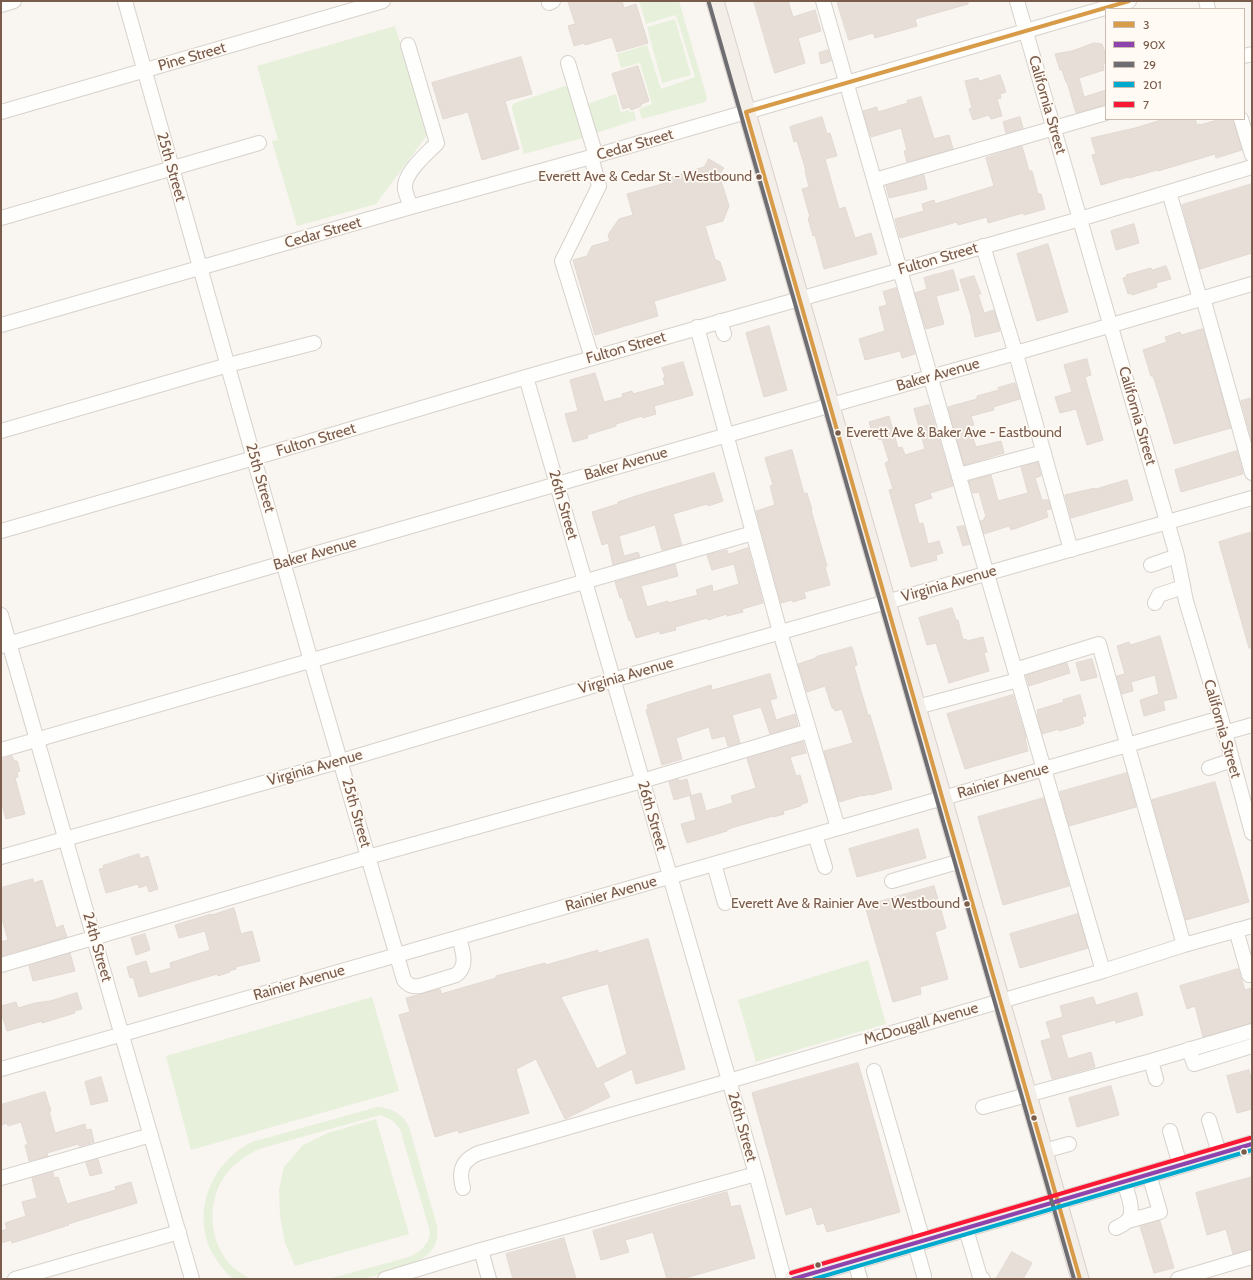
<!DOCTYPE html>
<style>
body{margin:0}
#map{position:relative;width:1253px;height:1280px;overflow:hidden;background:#f9f5f0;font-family:Cabin,sans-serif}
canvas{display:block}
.frame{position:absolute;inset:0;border:2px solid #7a5c4d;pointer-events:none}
.legend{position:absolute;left:1105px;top:8px;width:140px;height:112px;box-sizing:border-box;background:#fffaf3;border:1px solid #cabbb1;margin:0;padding:5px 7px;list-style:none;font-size:12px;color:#7a5c4d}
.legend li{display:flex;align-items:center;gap:8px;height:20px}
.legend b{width:20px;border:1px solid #cabbb1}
</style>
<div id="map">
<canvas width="1253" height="1280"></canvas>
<div class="frame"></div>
<ul class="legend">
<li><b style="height:5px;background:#d89b48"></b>3</li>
<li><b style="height:5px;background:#8e44ad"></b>90X</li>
<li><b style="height:5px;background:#6e6d72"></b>29</li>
<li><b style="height:5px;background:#00a9ce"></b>201</li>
<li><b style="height:5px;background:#fb1835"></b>7</li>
</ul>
</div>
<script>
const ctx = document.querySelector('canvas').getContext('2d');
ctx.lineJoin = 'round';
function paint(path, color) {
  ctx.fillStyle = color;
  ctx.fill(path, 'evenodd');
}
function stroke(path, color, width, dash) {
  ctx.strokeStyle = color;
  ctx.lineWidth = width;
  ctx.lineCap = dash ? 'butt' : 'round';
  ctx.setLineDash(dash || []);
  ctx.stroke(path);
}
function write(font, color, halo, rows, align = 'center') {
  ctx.font = font + ' Cabin,sans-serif';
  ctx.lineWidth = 3.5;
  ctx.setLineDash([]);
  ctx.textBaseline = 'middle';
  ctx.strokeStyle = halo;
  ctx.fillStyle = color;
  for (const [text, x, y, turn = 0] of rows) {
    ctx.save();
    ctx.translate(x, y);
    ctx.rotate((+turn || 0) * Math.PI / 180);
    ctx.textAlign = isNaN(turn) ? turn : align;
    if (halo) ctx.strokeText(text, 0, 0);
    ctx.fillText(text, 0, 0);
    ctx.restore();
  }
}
paint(new Path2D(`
 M639,1H679L707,98L705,102L642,119L639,109L652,104L640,63L621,68L617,54L647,45L661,89L695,77L676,15L646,24Z
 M675,19L691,75L662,83L647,27Z
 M395,26L428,134L376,204L297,226L272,141L278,140L257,66Z
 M565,86L569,87L586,137L524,154L512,109V106L515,103Z
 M616,94L621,112L629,110L630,113L634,111L636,120L596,133L587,104Z
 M868,960L886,1024L756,1062L738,1000Z
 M372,997L399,1091L191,1150L166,1056Z
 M377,1107C392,1108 403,1114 409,1127L437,1226C441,1257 415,1263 392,1270C382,1273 372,1277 362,1279C351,1280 339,1279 328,1279L409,1257L417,1253L422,1249L428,1241L430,1235L429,1228L400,1129L392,1120L380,1115L259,1149C247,1155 236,1162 227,1173C207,1198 208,1237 228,1262C234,1269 242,1274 250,1279C245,1279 238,1280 234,1279C229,1277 219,1264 216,1259C189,1218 209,1163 252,1142Z
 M376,1119L409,1234L295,1266L285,1243L280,1216L279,1190L284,1167L303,1145L328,1133Z`), '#e7f0db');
const building = new Path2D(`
 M568,1H622L624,8L636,4L648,43L617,52L612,37L585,45L584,43L574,46L568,26L575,24Z
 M754,1H788L793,17L815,10L821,31L798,38L805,63L775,73Z
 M837,1H968V4L915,19L917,26L875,38L873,33L849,40Z
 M1094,43L1102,44L1106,55V62L1103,64L1104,70L1079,78L1084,97L1106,90V105L1076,113L1067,82H1066L1062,70H1060L1055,54L1072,51Z
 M828,50L831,61L821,64L819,53Z
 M521,57L532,94L505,101L519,149L482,160L468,112L443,119L432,83Z
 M638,66L649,101L641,104V106L631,110L630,107L623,109L612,74Z
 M1000,75L1006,92L1000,94L1001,98L997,99L1002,116L991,119L989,115L973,120L969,109L972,108L965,81L978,78L979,81Z
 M921,97L934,139L949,135L953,149L907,162L904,151L907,150L901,128L871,137L863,111L877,107L878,112L908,103L907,101Z
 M822,117L827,134L830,133L837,156L825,159L839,209L845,207L855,238L871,233L877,254L824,269L815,235L813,236L808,218L810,217L802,189L809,187L805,171H806L797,141L794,142L790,127Z
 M1020,117L1023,128L1006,133L1003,122Z
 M1165,119H1195L1197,125L1200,124V125L1221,119H1233L1242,150L1216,158L1215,154L1158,171L1157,170L1129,178L1128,177L1101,185L1092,155L1096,154L1091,138L1135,128Z
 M1022,146L1029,171H1032L1038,194H1041L1045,209L1024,215L1023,213L988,223L987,217L958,225L957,222L900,238L895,219L924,211L922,204L934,200L935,204L994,186L986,158Z
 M709,159L724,168L719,175L729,206L723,221L705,226L715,259L720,262L726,280L654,301L658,316L595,335L573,260L587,256L592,246L610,241L608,235L619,219L633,215L627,194L669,182L672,177L704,167Z
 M924,175L927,189L889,198L886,186Z
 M1252,184V253L1200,269L1182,205Z
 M1134,224L1139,243L1116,250L1111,231Z
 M1048,244L1068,312L1037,321L1017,254Z
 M1166,266L1171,279L1156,283L1157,287L1132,295L1131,293L1128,294L1123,278L1127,277L1126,275L1151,268L1152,270Z
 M953,270L959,290L936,296L944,324L926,329L915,293L927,289L924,278Z
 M974,276L981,294H978L984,313L994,310L1000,331L975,337L971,319H972L960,280Z
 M896,288L915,354L902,358L900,351L865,360L859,339L885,331L879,307L887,305L883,292Z
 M769,326L787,390L764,397L746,333Z
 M1203,329L1231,428L1174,444L1165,413L1153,376H1151L1143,350L1167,342L1165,337L1180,332L1181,335Z
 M1087,359L1091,375L1085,377L1103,440L1087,445L1076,409L1060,413L1055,397L1072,392L1064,365Z
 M683,362L693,395L654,406L656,414L643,418L642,416L616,424V426L587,435L588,438L573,442L565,414L578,411L570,380L595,373L604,402L623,397L622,394L632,391L633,394L665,385L663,378L665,377L662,368Z
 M1015,383L1020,399L993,407L994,410L971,416L974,425L969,426L976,447L1001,441L1004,453L964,465L948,407L977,399V396L999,390L998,388Z
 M1252,398V441L1241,401Z
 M929,405L953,486L930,493L932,498L914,504L919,524L923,523L928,544L939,541L943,553L936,555L937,560L911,567L889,490L893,489L885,463L889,461L882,439L879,440L877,435L873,436L869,422L889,416L898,448L902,447L905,455L925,449L914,409Z
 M792,450L804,494L807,493L812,510H811L827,566L825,567L830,585L804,592L806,598L793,602L792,600L781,603L756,511L775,505L770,486L773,485L765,458Z
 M1237,451L1243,474L1181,492L1175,470Z
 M1038,463L1041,476L1035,478L1042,500H1048L1051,509L1046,510L1048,517L1011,530L1009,526L984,534L980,521L984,520V518L986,517L979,492L973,493L969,481L991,475L998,501L1028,493L1021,467Z
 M714,473L723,501L708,506L707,504L673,514L682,545L662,550L655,525L619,536L624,556L638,552L640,557L613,565L608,543L602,545L592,512L618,504V502L639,495Z
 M1127,480L1133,500L1071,518L1065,495L1095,488V489Z
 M964,526L970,544L963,546L957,527Z
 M1252,532V648H1249L1219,542Z
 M748,548L763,603L742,609L743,612L727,616V614L708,620L707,618L675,627L676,630L660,634V631L636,638L630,620L629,621L622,597L620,598L615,582L675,564L678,576L641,586L647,607L668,601V603L698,595L696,590L712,585L713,592L739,584L734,564L712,570L707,555L727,550L728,554Z
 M952,608L956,620H958L963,640L966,639L967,641L983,637L987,652L984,653L989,671L949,683L936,643L927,645L919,618Z
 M1160,636L1177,698L1163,701L1165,710L1144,716L1140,700L1159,694L1155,675L1131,682L1133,691L1122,694L1117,676L1125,674L1117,646L1129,642L1130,645Z
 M852,647L857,665L854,666L859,684L868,715H870L892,789L871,795L870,794L863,796V795L839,802L824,751L853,743L843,712L842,709L835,711L834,708H832L825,686L807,692L798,664L816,658V657Z
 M1092,659L1097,677L1081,681L1076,663Z
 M1067,663L1070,673L1029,686L1026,676Z
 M770,674L777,698L770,700L776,720L795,714L798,725L770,734L761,707L732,715L740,743L728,746L725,736L712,739L709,727L676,738L682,759L662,765L646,710L648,709L647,705L711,685L712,690Z
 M1013,695L1026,738H1025L1028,751L965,769L947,714Z
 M1080,695L1086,716L1082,717L1084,723L1081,724V725L1059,731V729L1042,734L1037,714L1038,713L1037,710L1064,702L1063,700Z
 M803,742L806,753L790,757L796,776L800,775L808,802L800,805L801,806L783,811L784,814L773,817V816L731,828L727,830V831L687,843L681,824L696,820L690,796L701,793L706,811L733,803L731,796L756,788L747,758Z
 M12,756L14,761H17L20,771L17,772L18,777L15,778L25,814L6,819L1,801V760Z
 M1127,773L1136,807L1069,826L1060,792Z
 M678,779L679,781L687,779L691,795L674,800L669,782Z
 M1215,782L1249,902L1186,920L1152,800Z
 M1044,798L1069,886L1003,905L978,817Z
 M918,829L926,858L857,877L849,849Z
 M139,854L140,859L148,856L158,889L149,892L147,885L139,888L138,884L106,893L99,869L104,868L103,866Z
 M33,879L34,883L42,880L56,928L63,925L67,937L1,956V942L8,940L1,915V888Z
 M934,886L946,928L935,932L948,979L920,987L921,994L893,1002L865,906Z
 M234,908L241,934L252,931L260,961L235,967L236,969L229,971L230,972L218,976L217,974L139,997L133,977L130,978L127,967L146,961L150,974L171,968L170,963L210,950L205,931L179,938L175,925L211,914V915Z
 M1078,914L1088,948L1020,968L1010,934Z
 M145,934L150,950L136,955L131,938Z
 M648,939L685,1069L636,1084L632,1069L603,1083L610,1097L565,1119L536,1059L516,1069L529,1113L459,1133L458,1130L435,1137L399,1015L410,1012L406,998L440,989L441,994L496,978V976L545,963L546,965L598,950V953ZM608,984L627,1054L597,1069L561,997Z
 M70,953L75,971L33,981L29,966Z
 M1238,969L1245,990L1252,988V1023L1203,1037L1195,1006L1187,1009L1180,986Z
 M77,993L82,1009L74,1011L75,1013L42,1023V1021L7,1031L1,1012V1006L16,1002L18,1008L35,1003L50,1001Z
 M1137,993L1143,1015L1116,1023L1115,1020L1061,1035L1068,1059L1091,1052L1095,1067L1052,1079L1041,1041L1051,1038L1046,1022L1063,1017L1060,1006L1093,997L1096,1005Z
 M858,1063L900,1212L827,1232L824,1223L817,1225L812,1207L786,1215L752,1093Z
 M1249,1070L1252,1082V1109L1237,1113L1227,1076Z
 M101,1077L108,1101L91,1105L85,1082Z
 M1111,1086L1119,1115L1077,1127L1069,1098Z
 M45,1092L51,1111H49L55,1133L85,1124L86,1130L91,1129L94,1142L81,1146H79L78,1144L47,1153L48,1156L29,1161L25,1145H28L21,1122L8,1126L7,1123L1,1125V1105Z
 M98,1159L102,1173L90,1176L86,1163Z
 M53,1172L54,1178L58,1177L67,1204L116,1190L115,1187L131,1182L137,1203L68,1224L69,1225L12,1243L11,1240L1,1243V1231L7,1229L5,1223L26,1216L22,1202L37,1198L32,1178Z
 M1252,1177V1249L1233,1254L1226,1229L1207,1235L1196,1193Z
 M727,1192L731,1207L740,1205L755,1258L682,1279H667L653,1232L625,1240L629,1252L601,1260L593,1231Z
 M1160,1221L1174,1268L1154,1273L1140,1226Z
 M564,1238L576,1279H513L506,1254Z
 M1012,1252L1032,1263L1023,1279H996Z`);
paint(building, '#e6ded7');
stroke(building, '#e2d8d2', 1);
const minor = new Path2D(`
 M125,1L311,661L404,980C409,986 413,987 420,986L456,975C469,966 462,950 459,937
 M823,1L984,564L1103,971
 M1017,1L1177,556L1186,601L1221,718L1252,833
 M1206,1L1208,9
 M549,3L553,1
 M1,5L14,1
 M408,45L437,143C427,154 403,173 405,189C406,195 409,201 411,207
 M1244,56L1252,54
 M568,63L596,156
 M1,112L383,1
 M1241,119L1252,155
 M591,157L599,186L562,261L592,358
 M875,180L1106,113
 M1169,192L1200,299
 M1,218L259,143
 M983,246L1018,361L1071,550
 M1203,298L1252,473
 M720,321L724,334
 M1,325L411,207L591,157L1129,1
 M697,327L780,632L838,828
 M526,377L756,1174L784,1279
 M1,431L228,365L314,343
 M959,475L1044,452
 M1,531L254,458L526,377L1080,219L1252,167
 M1151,565L1177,556
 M1155,603L1159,595L1183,587
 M1,615L192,1279
 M1,646L283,563L849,400L1016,353L1252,284
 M1015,670L1099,644L1184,945
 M917,707L1018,680
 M1224,733L1252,725
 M1,750L753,533
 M1209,768L1232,760
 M815,835L825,867
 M1,857L341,761L623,677L1252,498
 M714,864L725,903
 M892,881L961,861
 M1236,930L1249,975
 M1,965L368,857L642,781L809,731
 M1189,1049L1194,1064L1252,1046
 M1151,1061L1156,1079
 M1,1069L1221,718
 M874,1071L923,1241
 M983,1107L1151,1061L1252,1031
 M1209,1120L1219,1153
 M1170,1131L1180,1165
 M1044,1151L1069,1144
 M1,1178L151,1135
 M463,1188C458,1171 462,1160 479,1153L729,1081L1103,971L1184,945L1252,926
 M1128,1221L1160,1212L1149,1174
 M1116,1228C1120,1226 1125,1224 1127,1221C1136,1214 1127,1191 1124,1182
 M966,1229L980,1277L983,1279
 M915,1244L924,1276
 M481,1250L489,1279
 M855,1261L860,1279
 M15,1279L179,1232
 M385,1279L481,1250L756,1174
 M1178,1279L1252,1257`);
const major = new Path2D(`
 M715,1L1044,1151L1080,1279
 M793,1279L1252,1144`);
stroke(minor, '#d7d1cb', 16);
stroke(major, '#dad1cc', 19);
stroke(minor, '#fefefd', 14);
stroke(major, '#f3eee8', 17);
stroke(new Path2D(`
 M746,112L1080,1279
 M746,112L1129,1`), '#d89b48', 4);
stroke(new Path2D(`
 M793,1279L1252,1144`), '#8e44ad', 4);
stroke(new Path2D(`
 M709,3L1074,1279`), '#6e6d72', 4);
stroke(new Path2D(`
 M814,1279L1252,1150`), '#00a9ce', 4);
stroke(new Path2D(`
 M791,1273L1250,1138`), '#fb1835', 4);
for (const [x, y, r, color] of [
 [759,177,3.5,"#7a5c4d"],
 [838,433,3.5,"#7a5c4d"],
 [967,904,3.5,"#7a5c4d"],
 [1034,1118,3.5,"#7a5c4d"],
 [1244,1152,3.5,"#7a5c4d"],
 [818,1265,3.5,"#7a5c4d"]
]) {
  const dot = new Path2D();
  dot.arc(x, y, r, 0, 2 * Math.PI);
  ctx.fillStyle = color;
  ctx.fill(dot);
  stroke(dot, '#fffaf3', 1.5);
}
write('14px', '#7a5c4d', '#fffaf3', [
 ["Everett Ave & Cedar St - Westbound",752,177],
 ["Everett Ave & Baker Ave - Eastbound",846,433,"left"],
 ["Everett Ave & Rainier Ave - Westbound",960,904]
], 'right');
write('15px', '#7a5c4d', '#fffaf3', [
 ["Pine Street",192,57,-16],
 ["California Street",1047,105,74],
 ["Cedar Street",635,145,-16],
 ["25th Street",171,167,74],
 ["Cedar Street",323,233,-16],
 ["Fulton Street",938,259,-16],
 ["Fulton Street",626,348,-16],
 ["Baker Avenue",938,375,-16],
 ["California Street",1137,416,74],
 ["Fulton Street",316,440,-17],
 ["Baker Avenue",626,464,-16],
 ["25th Street",260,478,74],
 ["26th Street",563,505,74],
 ["Baker Avenue",315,554,-16],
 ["Virginia Avenue",949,584,-16],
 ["Virginia Avenue",626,676,-16],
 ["California Street",1222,729,74],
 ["Virginia Avenue",315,768,-16],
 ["Rainier Avenue",1003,781,-16],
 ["25th Street",356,813,74],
 ["26th Street",652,816,74],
 ["Rainier Avenue",611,894,-16],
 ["24th Street",97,947,74],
 ["Rainier Avenue",299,983,-16],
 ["McDougall Avenue",921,1024,-16],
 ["26th Street",742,1127,74]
]);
</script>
